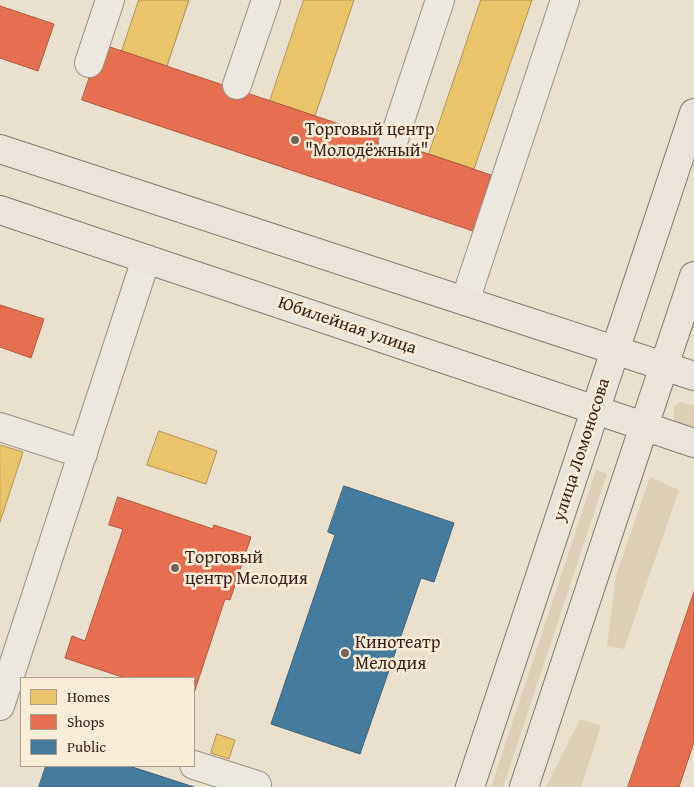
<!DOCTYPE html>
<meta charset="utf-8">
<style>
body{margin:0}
#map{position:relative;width:694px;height:787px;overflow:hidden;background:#eae0ce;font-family:"Gentium Book Plus",serif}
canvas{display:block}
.legend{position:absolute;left:20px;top:677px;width:175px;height:90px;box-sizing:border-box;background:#f9edd7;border:1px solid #ab9b8a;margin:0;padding:6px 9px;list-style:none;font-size:15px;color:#351f16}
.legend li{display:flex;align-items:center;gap:10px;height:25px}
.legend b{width:25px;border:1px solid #ab9b8a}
</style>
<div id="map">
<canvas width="694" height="787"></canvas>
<ul class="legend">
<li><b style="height:14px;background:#e9c46a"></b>Homes</li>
<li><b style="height:14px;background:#e76f51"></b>Shops</li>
<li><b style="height:14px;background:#457b9d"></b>Public</li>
</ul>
</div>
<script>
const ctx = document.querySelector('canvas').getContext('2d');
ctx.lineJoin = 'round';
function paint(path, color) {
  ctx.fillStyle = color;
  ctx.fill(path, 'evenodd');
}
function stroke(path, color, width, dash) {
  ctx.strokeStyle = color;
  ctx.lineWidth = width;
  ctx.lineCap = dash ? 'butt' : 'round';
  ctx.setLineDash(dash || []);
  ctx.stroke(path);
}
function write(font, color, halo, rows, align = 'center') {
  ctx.font = font + ' "Gentium Book Plus",serif';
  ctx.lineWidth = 5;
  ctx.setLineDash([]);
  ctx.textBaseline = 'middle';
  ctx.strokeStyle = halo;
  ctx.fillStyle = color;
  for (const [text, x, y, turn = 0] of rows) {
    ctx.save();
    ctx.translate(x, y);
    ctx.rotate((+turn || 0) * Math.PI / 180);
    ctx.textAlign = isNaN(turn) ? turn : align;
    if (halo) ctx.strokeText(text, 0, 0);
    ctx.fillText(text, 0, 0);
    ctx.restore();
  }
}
paint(new Path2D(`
 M680,402L694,405V429L674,421V406Z
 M596,470L607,474L503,787H491Z
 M650,477L679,490L624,649L607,646L616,575Z
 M580,719L601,726L581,787H546Z`), '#ded0b7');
const homes = new Path2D(`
 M139,0H189L167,66L122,51Z
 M304,0H354L315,116L270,101Z
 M481,0H532L474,169L429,154Z
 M159,431L217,451L206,484L147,465Z
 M0,445L23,452L0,522Z
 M217,734L235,740L229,759L211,753Z`);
paint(homes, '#e9c46a');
stroke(homes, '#b39251', 1);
const shops = new Path2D(`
 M0,6L54,24L38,71L0,58Z
 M101,44L491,175L484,196L491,198L479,233L82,100Z
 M0,305L44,319L31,358L0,347Z
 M118,497L213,529L214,525L251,537L230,600L225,599L194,693V678H125L65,658L72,636L85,641L123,529L109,525Z
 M694,592V742L679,787H628Z`);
paint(shops, '#e76f51');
stroke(shops, '#b2573f', 1);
const public = new Path2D(`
 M344,486L454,523L434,582L421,578L360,754L271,724L335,535L328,532Z
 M46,766H129L194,787H39Z`);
paint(public, '#457b9d');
stroke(public, '#405f74', 1);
const minor = new Path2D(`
 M89,63L110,0
 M237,85L266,0
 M393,142L440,0
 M465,301L565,0
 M0,427L83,454
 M0,706L146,259
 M194,765L257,785`);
const major = new Path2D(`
 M0,149L694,376
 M0,210L694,443
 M470,787L694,113
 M524,787L694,276`);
stroke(minor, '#9a9287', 30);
stroke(major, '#81786e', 30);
stroke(minor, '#ede8df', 28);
stroke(major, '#ebe4da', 28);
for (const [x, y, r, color] of [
 [295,140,5,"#746356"],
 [175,568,5,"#746356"],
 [345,653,5,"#746356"]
]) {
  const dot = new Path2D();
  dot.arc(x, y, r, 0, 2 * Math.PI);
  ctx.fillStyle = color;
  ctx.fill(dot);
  stroke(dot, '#f9edd7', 2);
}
write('18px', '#351f16', '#f9edd7', [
 ["Торговый центр",305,130],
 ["\"Молодёжный\"",305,151],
 ["Торговый",185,558],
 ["центр Мелодия",185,579],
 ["Кинотеатр",355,643],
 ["Мелодия",355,664]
], 'left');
write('18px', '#351f16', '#f9edd7', [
 ["Юбилейная улица",347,326,19],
 ["улица Ломоносова",582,450,-72]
]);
</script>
